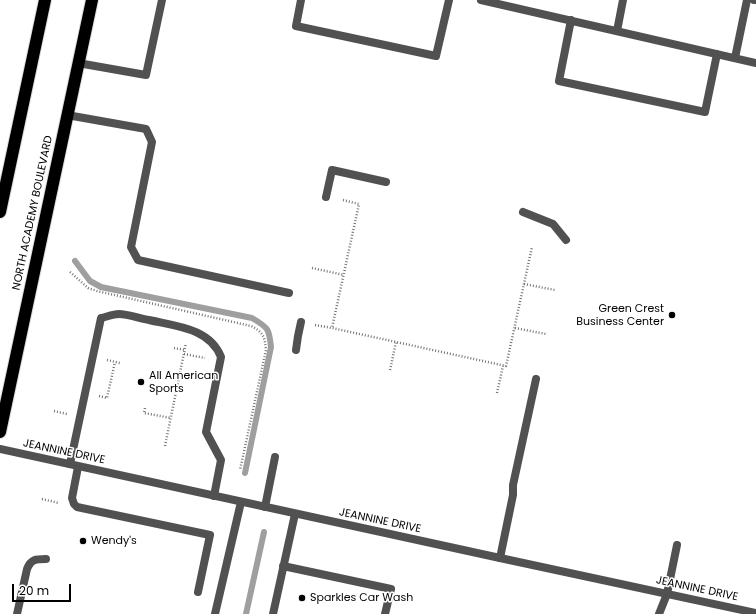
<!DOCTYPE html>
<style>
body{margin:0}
#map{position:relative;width:756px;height:614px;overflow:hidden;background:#fff;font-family:Poppins,sans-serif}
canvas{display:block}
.scale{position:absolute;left:12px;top:584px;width:59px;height:18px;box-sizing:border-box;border:2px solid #000;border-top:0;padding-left:5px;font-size:12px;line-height:14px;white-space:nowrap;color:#000;-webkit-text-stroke:3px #fff;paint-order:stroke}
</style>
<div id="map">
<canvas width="756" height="614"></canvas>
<div class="scale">20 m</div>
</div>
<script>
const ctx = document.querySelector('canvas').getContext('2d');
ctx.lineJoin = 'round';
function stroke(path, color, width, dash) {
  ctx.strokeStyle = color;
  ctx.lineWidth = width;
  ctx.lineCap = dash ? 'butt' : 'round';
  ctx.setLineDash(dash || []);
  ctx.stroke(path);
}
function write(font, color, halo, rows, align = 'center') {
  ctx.font = font + ' Poppins,sans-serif';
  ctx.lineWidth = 3;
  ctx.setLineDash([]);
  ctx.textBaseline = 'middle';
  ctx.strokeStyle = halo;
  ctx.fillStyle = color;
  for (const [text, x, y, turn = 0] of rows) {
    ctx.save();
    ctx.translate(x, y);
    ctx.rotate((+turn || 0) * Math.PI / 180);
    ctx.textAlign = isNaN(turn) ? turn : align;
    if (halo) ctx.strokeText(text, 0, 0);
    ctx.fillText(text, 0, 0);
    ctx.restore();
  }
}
stroke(new Path2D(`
 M75,261L90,281L101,287L252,318C269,328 269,329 271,347L245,473
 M246,614L264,532`), '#9f9f9f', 6);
const highway = new Path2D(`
 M0,212L45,0
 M0,432L92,0`);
stroke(highway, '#dbdbdb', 14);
stroke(new Path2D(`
 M343,200L359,204L332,328L506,366L532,247
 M312,268L344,275
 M70,272L88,288L97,291L251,326C263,332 265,337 266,350L240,470
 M524,284L555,290
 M315,325L332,328
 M515,328L546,334
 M174,348L185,350
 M184,354L205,358
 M107,360L120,363
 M390,370L396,342
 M497,393L503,366
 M99,396L107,398L115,362
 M145,408L144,413L171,418
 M54,411L67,414
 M165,446L186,343
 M42,499L59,503`), '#737373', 2.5, [1, 2]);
stroke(new Path2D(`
 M301,0L296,26L436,56L449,0
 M481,0L756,63
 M754,0H756
 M571,20L559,81L705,112L717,54
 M617,31L623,0
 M735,58L747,0
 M78,63L146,75L162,0
 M67,115L146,129L152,142L131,247L138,260L289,293
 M326,197L332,170L386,182
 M523,212L553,224L566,240
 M296,350L298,336L301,322
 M70,464L101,318C106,317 113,314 119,314C128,314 141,319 149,320C175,326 210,328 221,357L206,432L221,460L214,496
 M78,467L72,498L74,504L77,507L210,535L198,592
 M265,507L275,457
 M500,558L513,495V485L536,379
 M283,566L391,589L385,614
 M17,614L27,569C31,559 36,559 46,559
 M215,614L241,502
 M273,614L295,514
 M659,614L667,594L677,545`), '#515151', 8);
stroke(new Path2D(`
 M0,449L500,558L756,613`), '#515151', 8);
stroke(highway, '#000', 12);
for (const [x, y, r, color] of [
 [672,315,4,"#000"],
 [141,382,4,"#000"],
 [83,541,4,"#000"],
 [302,598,4,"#000"]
]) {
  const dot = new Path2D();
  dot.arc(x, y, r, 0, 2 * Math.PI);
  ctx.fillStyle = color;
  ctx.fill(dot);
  stroke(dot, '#fff', 1.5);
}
write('11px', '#000', '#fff', [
 ["NORTH ACADEMY BOULEVARD",33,213,-78],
 ["JEANNINE DRIVE",64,452,12],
 ["JEANNINE DRIVE",380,521,12],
 ["JEANNINE DRIVE",697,589,12]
]);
write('11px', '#000', '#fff', [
 ["Green Crest",664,309,"right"],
 ["Business Center",664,322,"right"],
 ["All American",149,376],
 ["Sports",149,389],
 ["Wendy's",91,541],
 ["Sparkles Car Wash",310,598]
], 'left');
</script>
